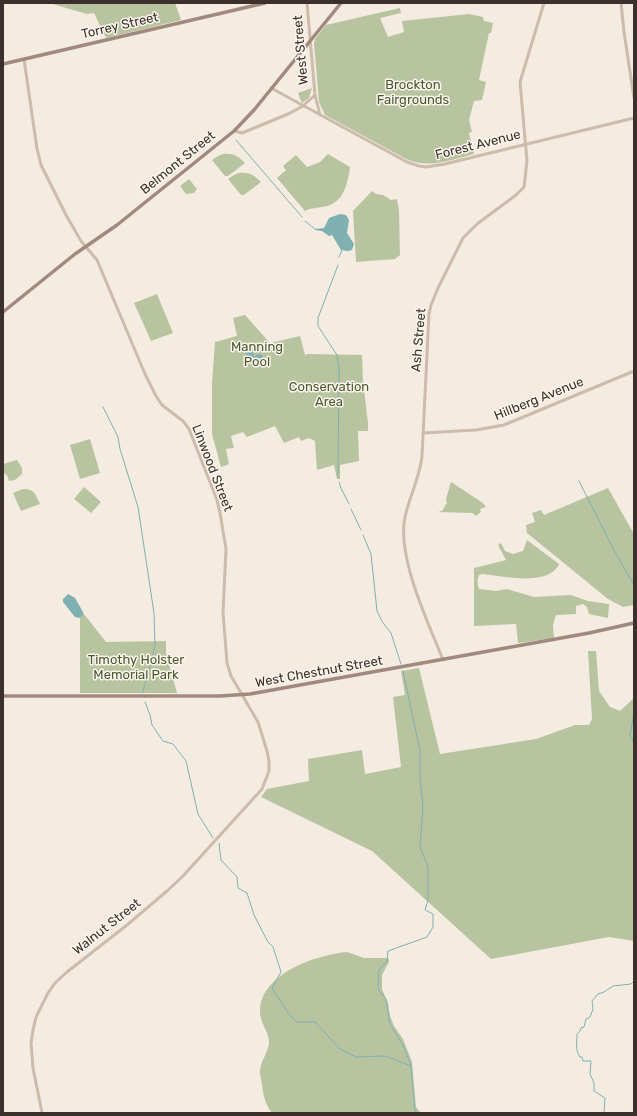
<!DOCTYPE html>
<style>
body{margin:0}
#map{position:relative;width:637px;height:1116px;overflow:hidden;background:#f4ebe1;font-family:Rubik,sans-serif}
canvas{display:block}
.frame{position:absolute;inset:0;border:4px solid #3b302b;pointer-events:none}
</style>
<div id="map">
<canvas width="637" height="1116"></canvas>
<div class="frame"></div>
</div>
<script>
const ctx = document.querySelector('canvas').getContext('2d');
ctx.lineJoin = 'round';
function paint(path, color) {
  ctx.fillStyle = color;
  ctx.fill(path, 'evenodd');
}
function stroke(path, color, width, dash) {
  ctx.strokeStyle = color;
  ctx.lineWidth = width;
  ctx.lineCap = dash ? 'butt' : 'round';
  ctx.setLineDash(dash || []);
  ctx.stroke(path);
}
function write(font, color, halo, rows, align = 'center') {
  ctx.font = font + ' Rubik,sans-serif';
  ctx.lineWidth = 3;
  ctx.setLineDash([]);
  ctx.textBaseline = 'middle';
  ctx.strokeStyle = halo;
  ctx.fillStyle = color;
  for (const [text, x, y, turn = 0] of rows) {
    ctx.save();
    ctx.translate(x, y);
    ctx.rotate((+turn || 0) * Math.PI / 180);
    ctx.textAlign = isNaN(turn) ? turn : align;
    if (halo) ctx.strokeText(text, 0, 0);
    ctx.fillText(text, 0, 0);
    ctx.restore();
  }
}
paint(new Path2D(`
 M49,3H175L181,20L106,38L94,13L87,14Z
 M400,8L401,13L380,18L388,37L404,32L402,21L469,14L483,17L484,21L493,23L491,33H489L479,80L486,82L482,100L474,101L469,120L472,132L469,133L474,154C451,160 429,169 406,159L325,115L319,102L314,43L315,39L326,25Z
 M312,88L309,98L302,103L298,93Z
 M223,154C233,153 238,156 245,163L228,176H225L212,160L218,156Z
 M328,154L350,167C348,181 345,199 330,205C322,208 312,207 305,211L277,178L286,170L283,166L296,155L307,167L320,162Z
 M239,173C249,172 254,175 261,182L244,195H241L228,179L234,175Z
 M189,179L197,189L194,193L186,194L180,186Z
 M372,191L376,194L383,195L391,200L397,199L399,211L400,255L395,259L356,262L353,211Z
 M157,294L173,333L151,341L134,303Z
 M245,315L270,343L300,336L305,355L307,354L362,355L363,381L368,423V431H358L359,461L340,465V479H337L334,465L317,470L315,441L309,438L301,441L299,437L284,443L275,426L247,437L243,432L231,436L234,448L226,449L229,464L221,467L212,434V383L215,342L237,336L233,318Z
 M90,439L100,473L80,479L70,445Z
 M17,460L22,468V474L15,480L9,481L7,475L3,473V464Z
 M451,482L483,503L486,507L480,509L481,512L476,516L472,513L438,512L442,511L447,503L446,499Z
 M84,487L101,502L91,513L74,499Z
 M608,488L634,534L633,605L623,607L608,599L527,533L526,525L535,522L532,513L541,510L544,515Z
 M23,489C34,488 36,495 40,504L21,511L13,493Z
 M527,540L559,564C549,587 502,576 482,574L479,575C477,580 477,584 479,589L496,591L507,589L534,597L571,595L588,601L609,604L608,618L589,614L587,607L583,604L576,606V614L556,615L553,625L554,638L518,643L516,624L474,626V568L506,560L498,545L501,543L505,551L513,554L523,551Z
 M80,609L106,642L166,641V653L177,693H80Z
 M588,651H596L599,691L610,707L620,711L634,698V941L609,937L491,959L372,851L261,797L267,789L309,781L308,759L362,750L365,774L401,767L393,697L405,695L401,671L419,668L440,754L536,739L575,725H589L592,719Z
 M347,952L364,958H388L389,959V962L382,975V989L388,1003L390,1016L394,1026L403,1039L412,1062L416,1107L421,1113H272C264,1104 263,1091 261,1079C261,1076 259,1073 260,1070C261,1061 267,1054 269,1044C270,1032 259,1023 260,1010C262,973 316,955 347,952Z`), '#b8c4a0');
paint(new Path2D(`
 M340,214L346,215L349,220L347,233L354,244L352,250L348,251L341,250L332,235L329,236L322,231L315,230V229L324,228L329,218Z
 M248,348L249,352L253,351L254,358V356L260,354L263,356L262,359C259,361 253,362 250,359L252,356L247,357L245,349Z
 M68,594L75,598L83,612V615L79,618L75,617L63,602V599Z`), '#7fb0b2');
stroke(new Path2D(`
 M236,140L302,217
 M305,221L315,229
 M339,257L342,250
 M338,265L318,318V326L337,355L339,370L338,477
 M103,407L118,437L120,449L138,507L154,613L155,646L143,692
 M579,481L616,554L634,585
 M339,482L341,488L349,504
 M351,509L361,530
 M363,535L371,554L377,611L383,623L391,633L401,664
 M403,671L420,751V777L423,807L420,847L428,867V900L425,910L433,914V927L427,937L388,951L387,961L379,970L378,989L386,999L390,1024L403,1045L411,1066L415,1111L418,1113
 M145,702L150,715L152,725L163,741L173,744L186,761L198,814L213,838
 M634,713L630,736L634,742
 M219,843L221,860L237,877L238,888L247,893L254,915L268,942L273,947L281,972L272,988L291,1017L297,1022H315L340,1049L356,1057L385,1056L411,1066
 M604,1113L605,1098L594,1091V1083L590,1074L591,1061H583L582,1057H580C575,1050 577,1042 577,1034L580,1031L581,1028L584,1027L586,1019L590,1017L593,1009L592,1001L598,994L604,992L613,986L631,984L634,981`), '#7fb0b2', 1);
stroke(new Path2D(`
 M621,3L624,32L634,98
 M24,59L37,149L41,165L66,215L81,241L97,260L145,374L156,396L162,405L183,421L189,429L217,500L220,513L226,549L223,612L227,663L231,676L258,722L267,751L269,761V771L262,789L183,876L167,891L127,925L67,972L55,983L48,993L36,1017L33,1030L31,1043L33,1068L42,1113
 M271,88L407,162L419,166L426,167L445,164L634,118
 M315,95L320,115
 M234,131L242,133L288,114L303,106L315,95L307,3
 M423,433L476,430L504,425L634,371
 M443,660C428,622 400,564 404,523C407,500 420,479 422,456L429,314L431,305L438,288L463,238L477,224L516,195L524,187L527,161L520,82L544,3`), '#cdbbac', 3);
stroke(new Path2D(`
 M3,64L265,3
 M3,312L75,254L117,225L234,131L254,110L341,3
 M3,696H220L250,694L589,633L634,623`), '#a18a7d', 3.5);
write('13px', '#3b302b', '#fbf5ee', [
 ["Torrey Street",120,26,-13],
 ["West Street",301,50,-95],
 ["Forest Avenue",478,145,-14],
 ["Belmont Street",178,163,-39],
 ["Ash Street",419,340,-85],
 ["Hillberg Avenue",539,399,-22],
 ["Linwood Street",212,468,69],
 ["West Chestnut Street",319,672,-10],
 ["Walnut Street",107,927,-38]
]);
write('13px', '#4a5a2e', '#fbf5ee', [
 ["Brockton",413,85],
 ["Fairgrounds",413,100],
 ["Manning",257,347],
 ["Pool",257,362],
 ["Conservation",329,387],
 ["Area",329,402],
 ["Timothy Holster",136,660],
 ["Memorial Park",136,675]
]);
</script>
